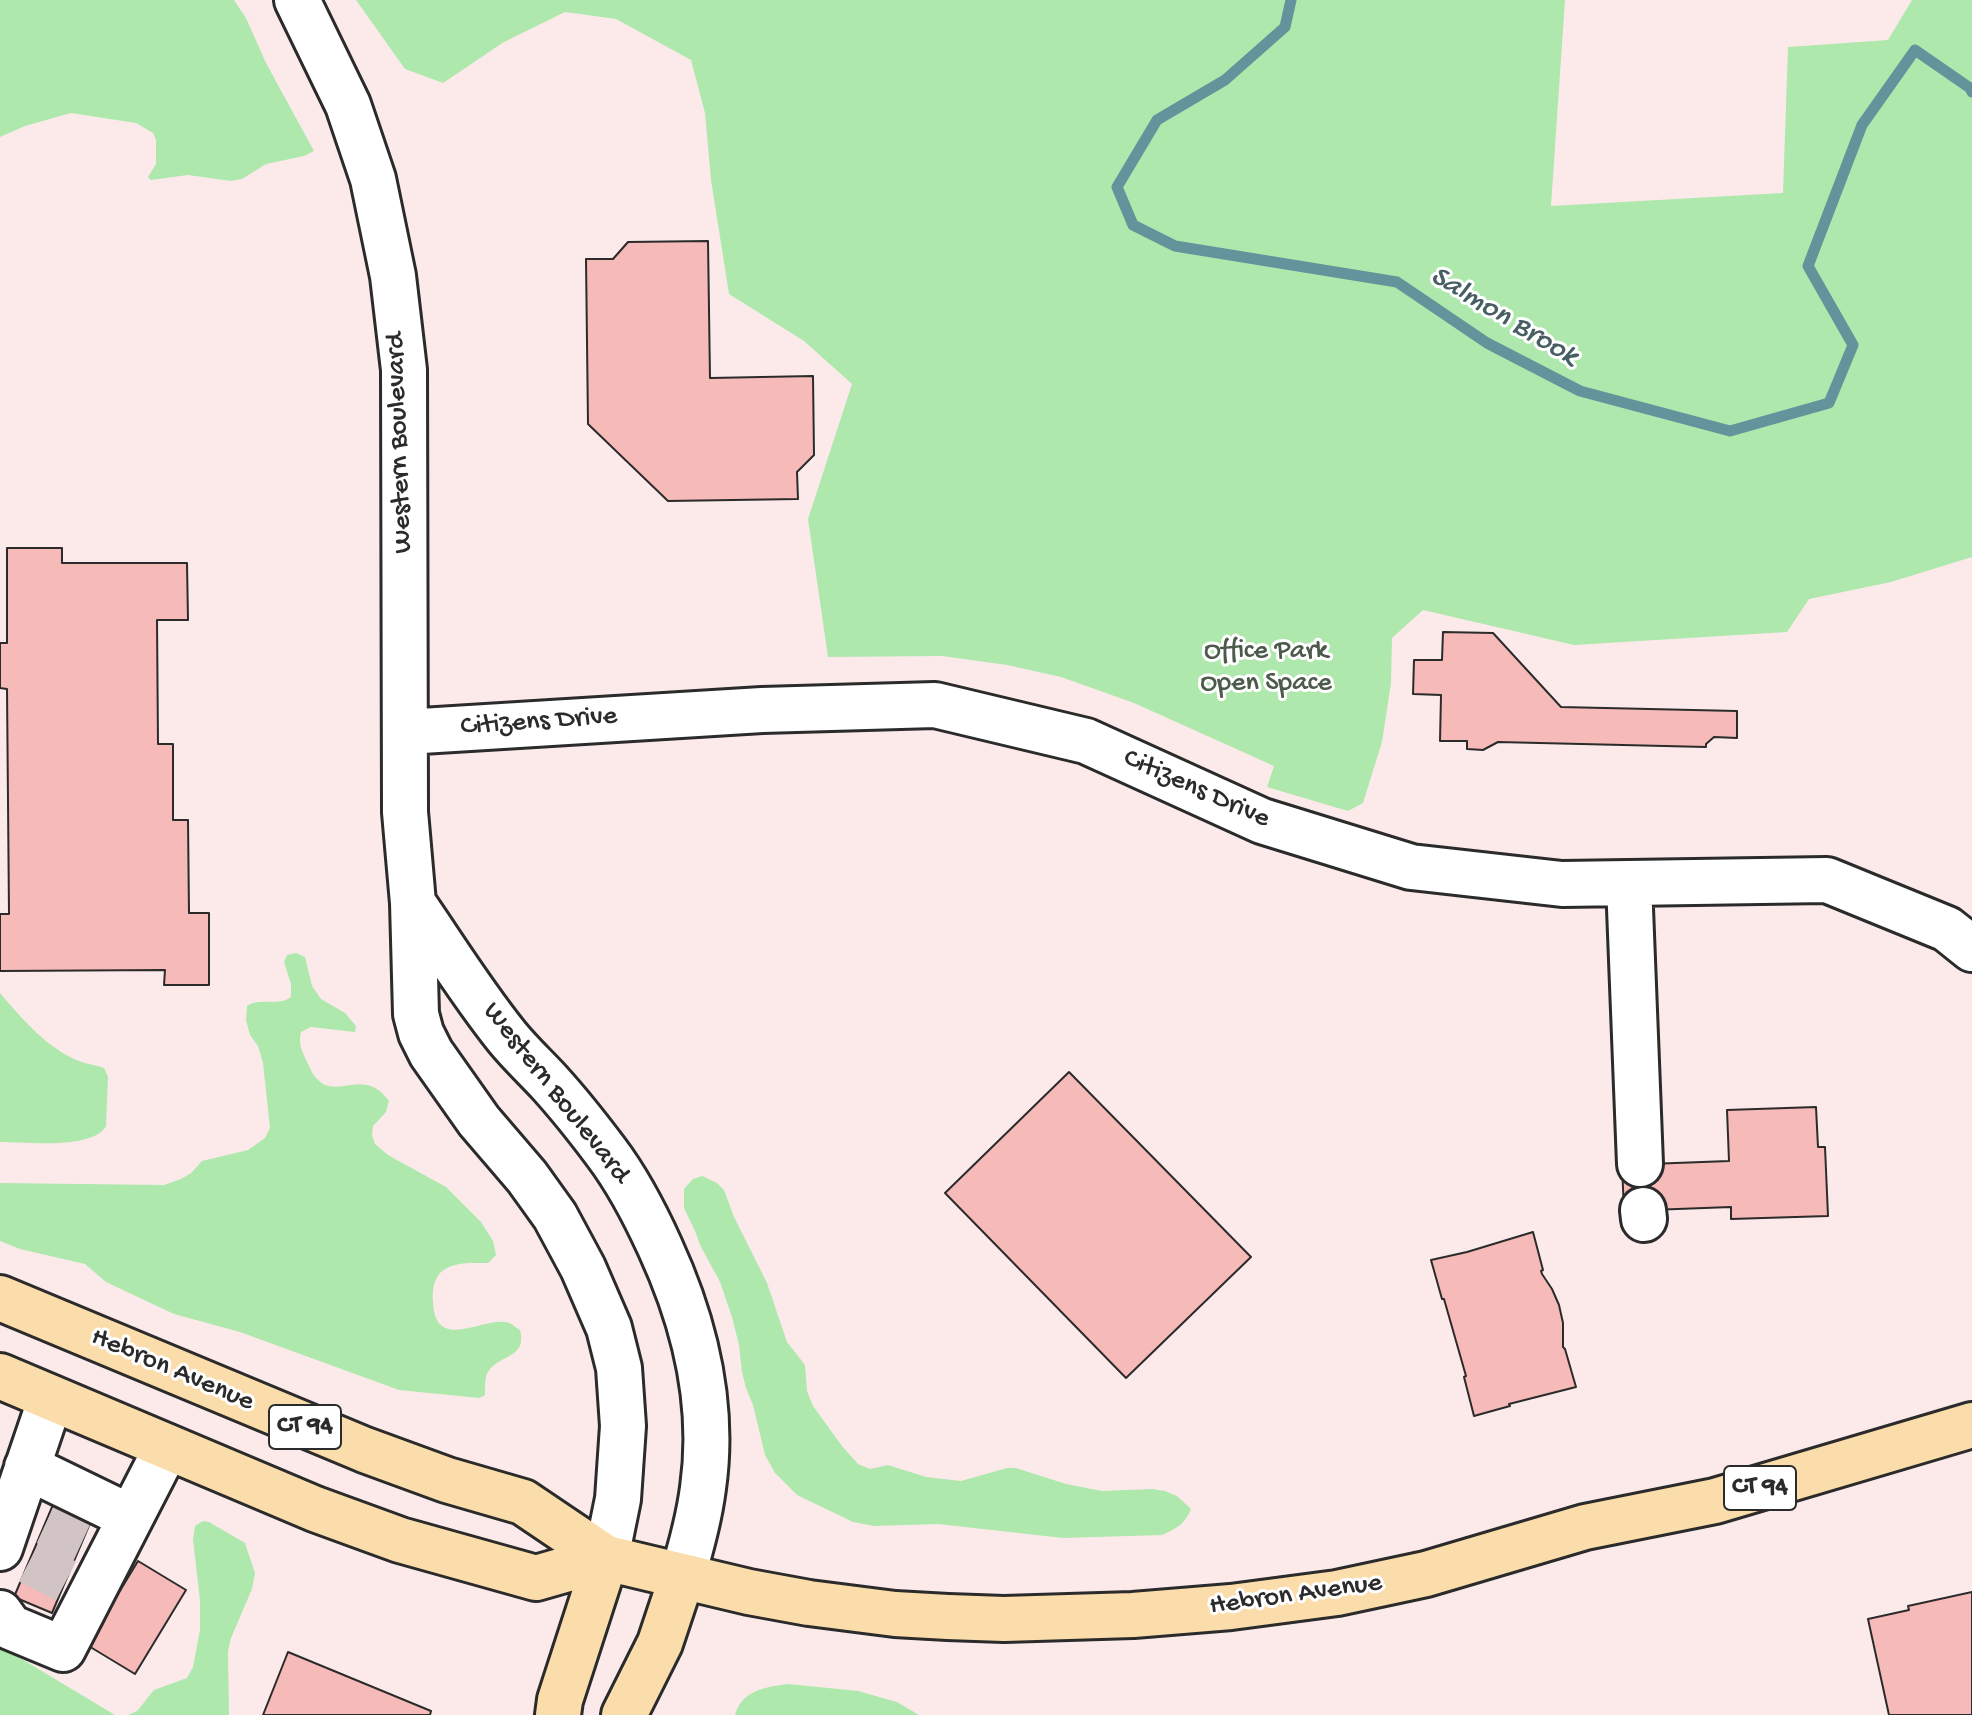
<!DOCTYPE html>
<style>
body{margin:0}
canvas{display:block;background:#fceaea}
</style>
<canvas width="1972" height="1715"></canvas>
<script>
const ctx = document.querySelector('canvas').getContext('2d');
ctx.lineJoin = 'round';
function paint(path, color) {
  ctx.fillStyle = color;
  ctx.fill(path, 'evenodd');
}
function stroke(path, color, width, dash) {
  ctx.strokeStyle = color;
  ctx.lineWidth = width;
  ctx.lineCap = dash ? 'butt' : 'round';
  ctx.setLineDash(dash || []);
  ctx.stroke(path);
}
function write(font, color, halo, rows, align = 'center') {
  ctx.font = font + ' "Gochi Hand",sans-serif';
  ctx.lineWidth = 6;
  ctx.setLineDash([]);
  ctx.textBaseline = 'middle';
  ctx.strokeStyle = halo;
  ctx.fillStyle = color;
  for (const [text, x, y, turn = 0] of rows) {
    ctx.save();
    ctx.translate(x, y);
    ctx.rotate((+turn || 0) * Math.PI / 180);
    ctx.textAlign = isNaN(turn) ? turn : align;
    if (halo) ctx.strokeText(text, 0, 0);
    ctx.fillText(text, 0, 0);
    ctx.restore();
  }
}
paint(new Path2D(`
 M0,0H234L246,18L266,63L314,151L304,156L266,164L242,179L231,181L188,175L151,180L148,177L156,164V140L153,133L136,123L71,113L25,126L0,137Z
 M356,0H1565L1551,206L1783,193L1788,47L1888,40L1912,0H1972V557L1891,582L1809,599L1787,632L1574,645L1423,610L1392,638L1391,683L1382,742L1363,803L1348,811L1267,787L1274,766L1134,703L1061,677L1007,665L942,656L828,657L808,519L852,384L804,341L729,294L711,180L705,113L691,60L616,19L565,12L504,42L443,83L405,69Z
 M296,953L305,957L312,986L321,999L345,1013L356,1026L355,1032L311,1027L301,1032C298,1044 302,1051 307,1062C310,1067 312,1074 316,1078C337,1102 363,1065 389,1101L386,1112L373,1126L372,1135L375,1144L388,1155L446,1187L481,1222L493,1241L496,1255L488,1263C472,1263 452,1261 440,1273C433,1281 432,1293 433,1303C436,1354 485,1315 509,1323C513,1324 516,1328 520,1330C527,1357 503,1354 490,1369C484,1375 485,1387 485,1395L479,1398L399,1390L240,1332L174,1314L106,1282L85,1264L20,1249L0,1241V1183L164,1185L181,1179L191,1173L202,1161L248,1150L265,1138L270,1128L263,1063L258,1046L250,1035L246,1020L247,1006C260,997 278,1007 291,997V984L284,962L287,955Z
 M0,993C22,1019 47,1048 79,1061C86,1064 96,1065 104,1068L108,1077L106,1126C93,1150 25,1142 0,1142Z
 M702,1176L717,1183L724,1190L734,1217L767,1283L787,1342L805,1365L807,1391L813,1406L842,1446L858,1464L870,1469L888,1465L926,1477L961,1481L1007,1468H1016L1066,1484L1102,1491L1152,1489L1165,1491L1177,1496L1191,1509C1185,1524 1176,1529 1162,1535L1063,1538L938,1524L874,1526L853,1522L797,1495L775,1473L765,1455L753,1405L746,1388L742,1372L739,1345L732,1317L720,1282L700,1245L695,1231L684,1208V1189L693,1179Z
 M203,1521L209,1522L245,1543L255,1573L252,1589L231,1638L228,1651L229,1715H128L137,1711L154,1690L187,1678L193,1667L200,1630V1600L193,1540L195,1526Z
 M0,1646L115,1715H0Z
 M788,1684L858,1691L897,1702L919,1715H735C742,1690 766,1687 788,1684Z`), '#aee8ad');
stroke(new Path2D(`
 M1291,0L1285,27L1225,80L1157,120L1117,187L1133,225L1175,246L1397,282L1487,343L1580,391L1730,431L1829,403L1853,345L1808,266L1862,125L1915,50L1970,88L1972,92`), '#63939b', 11);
const building = new Path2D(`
 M708,241L710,378L813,376L814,455L797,472L798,499L668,501L588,424L586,259H613L628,242Z
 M7,548H62V563H187L188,620H157L158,744H173V820H188L189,913H209V985H164L165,970L0,971V914H9L7,689L0,688V643H7Z
 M1443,632L1493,633L1561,707L1737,711V738L1714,737L1706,744V747L1498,742L1483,750L1467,749V741H1440L1441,695L1413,694L1414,660H1442Z
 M1069,1072L1251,1257L1126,1378L945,1193Z
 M1816,1107L1818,1147H1825L1828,1216L1731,1219V1207L1624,1211L1622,1165L1729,1161L1727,1110Z
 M1533,1232L1543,1270L1541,1271L1542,1274L1552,1289L1559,1305L1563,1323V1347L1565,1349L1576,1387L1509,1404L1510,1406L1474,1416L1464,1377L1466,1376L1444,1299H1442L1431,1260L1467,1252Z
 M55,1500L93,1516L52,1613L14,1597Z
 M138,1561L186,1590L135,1674L87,1645Z
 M1972,1592V1715H1889L1868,1619L1909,1610L1908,1606Z
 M288,1652L431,1711L430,1715H263Z`);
paint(building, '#f6bab8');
stroke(building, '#2b2b2b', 2);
stroke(new Path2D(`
 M46,1523L83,1540
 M29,1562L66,1581`), '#d2c4c4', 44, [44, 22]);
const minor = new Path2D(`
 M297,0L348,105L373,179L393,276L404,370L405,812L413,903L416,1014L421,1033L431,1053L479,1121L527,1177L555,1216L583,1268L609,1328L619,1368L623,1426L618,1499L606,1558
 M405,732L762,710L935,705L1086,741L1262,821L1411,867L1562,884L1827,880L1947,929L1972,949
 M1629,883L1640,1164
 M413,903C444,948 473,995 507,1037C520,1053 535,1067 549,1082C569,1104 588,1128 606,1152C628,1181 645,1214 660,1247C695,1323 715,1404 703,1488C699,1519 691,1548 682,1577
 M1643,1210L1644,1219
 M27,1467L130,1517
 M0,1548L51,1398
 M0,1613L10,1627L63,1649L167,1447`);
const major = new Path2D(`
 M0,1298L365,1450L447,1480L523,1502L606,1558L749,1592L809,1603L895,1614L948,1617L1004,1619L1133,1615L1231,1607L1337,1593L1426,1574L1585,1527L1715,1501L1972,1425
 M0,1376L315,1509L400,1540L536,1578L606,1558
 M558,1715L560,1700L606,1558
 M624,1715L660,1643L682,1577`);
stroke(minor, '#2b2b2b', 50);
stroke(major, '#2b2b2b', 50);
stroke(minor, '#fff', 44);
stroke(major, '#fbddab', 44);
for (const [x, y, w] of [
 [305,1427,72],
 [1760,1488,72]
]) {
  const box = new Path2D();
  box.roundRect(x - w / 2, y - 22, w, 44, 6);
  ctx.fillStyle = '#fff';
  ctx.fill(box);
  stroke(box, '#2b2b2b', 2);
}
write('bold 26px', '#2b2b2b', null, [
 ["CT 94",305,1427],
 ["CT 94",1760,1488]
]);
write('28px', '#2b2b2b', '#fff', [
 ["Western Boulevard",401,443,-92],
 ["Citizens Drive",539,723,-4],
 ["Citizens Drive",1196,790,24],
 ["Western Boulevard",555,1094,52],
 ["Hebron Avenue",172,1371,23],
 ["Hebron Avenue",1296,1596,-8]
]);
write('28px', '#4c5a4c', '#fff', [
 ["Office Park",1266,653],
 ["Open Space",1266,685]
]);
write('italic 30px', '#475f63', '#fff', [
 ["Salmon Brook",1503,318,31]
]);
</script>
